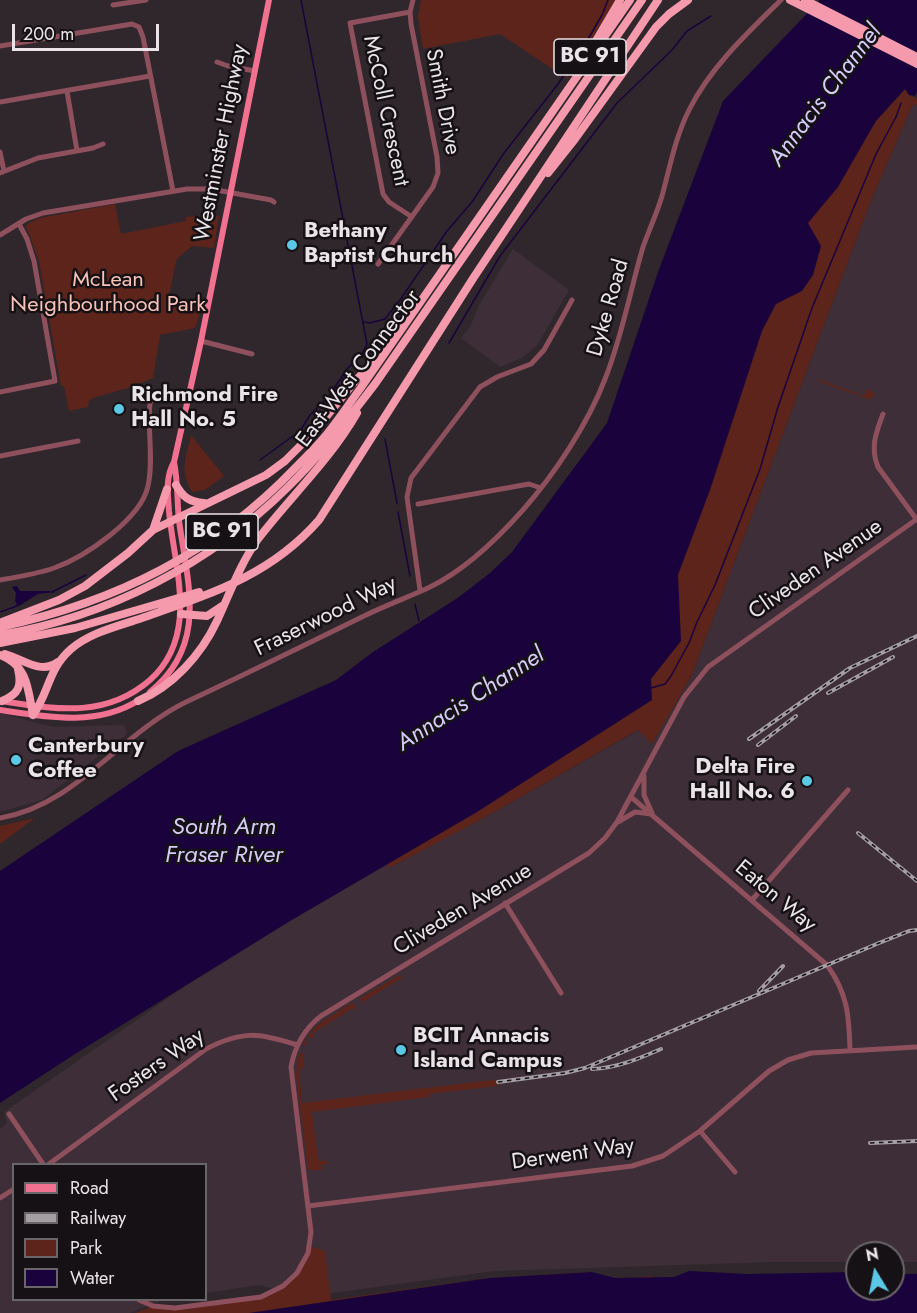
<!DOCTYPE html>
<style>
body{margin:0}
#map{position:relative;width:917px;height:1313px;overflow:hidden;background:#30272c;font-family:Jost,sans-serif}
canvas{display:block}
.legend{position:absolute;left:12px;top:1163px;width:195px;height:138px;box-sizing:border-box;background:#151114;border:2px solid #6a6569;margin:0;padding:8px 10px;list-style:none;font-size:18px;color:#eae4e8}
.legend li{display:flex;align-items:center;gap:12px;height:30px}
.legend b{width:30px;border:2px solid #6a6569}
.north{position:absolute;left:845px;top:1241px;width:60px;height:60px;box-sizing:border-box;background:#151114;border:2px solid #6a6569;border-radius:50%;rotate:350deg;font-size:16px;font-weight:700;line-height:24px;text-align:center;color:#eae4e8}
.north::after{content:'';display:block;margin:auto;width:21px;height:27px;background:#5bc8e6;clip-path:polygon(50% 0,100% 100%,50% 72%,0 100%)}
.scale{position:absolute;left:12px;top:24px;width:147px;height:27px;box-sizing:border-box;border:3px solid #eae4e8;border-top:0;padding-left:8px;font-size:18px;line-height:21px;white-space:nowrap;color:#eae4e8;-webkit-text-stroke:4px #151114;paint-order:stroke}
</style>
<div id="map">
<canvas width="917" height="1313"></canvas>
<ul class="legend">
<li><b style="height:8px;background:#f07190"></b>Road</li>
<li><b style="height:8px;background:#a59ea2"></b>Railway</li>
<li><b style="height:16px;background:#5c241a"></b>Park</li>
<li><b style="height:16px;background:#1a033d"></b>Water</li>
</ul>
<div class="north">N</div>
<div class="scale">200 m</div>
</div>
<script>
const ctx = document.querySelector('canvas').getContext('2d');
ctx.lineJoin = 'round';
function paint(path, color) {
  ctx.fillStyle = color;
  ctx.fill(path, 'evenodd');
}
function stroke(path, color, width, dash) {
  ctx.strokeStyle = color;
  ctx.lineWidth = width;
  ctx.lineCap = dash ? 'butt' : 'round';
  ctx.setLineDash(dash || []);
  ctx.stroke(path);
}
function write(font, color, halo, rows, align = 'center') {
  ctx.font = font + ' Jost,sans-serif';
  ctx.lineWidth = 5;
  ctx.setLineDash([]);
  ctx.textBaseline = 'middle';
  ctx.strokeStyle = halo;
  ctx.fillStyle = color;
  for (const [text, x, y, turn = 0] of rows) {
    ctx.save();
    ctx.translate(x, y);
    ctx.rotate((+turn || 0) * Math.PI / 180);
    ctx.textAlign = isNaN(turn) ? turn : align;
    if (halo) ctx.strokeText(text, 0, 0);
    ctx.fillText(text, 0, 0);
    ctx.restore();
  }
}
paint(new Path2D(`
 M917,104V1262H893V1253H857V1262H774L494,1271L303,1297L260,1285L206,1293V1164H14V1300H162L130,1313H0V1129L7,1123L4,1112L184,987L290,921L387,864L389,867L482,819L639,730L652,744L691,677L870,203L912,106Z
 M513,249L569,290L538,344L522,358L500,367L461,338L470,327L479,305Z
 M0,713L53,727L124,725L127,734L42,800L0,812Z`), '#3d2e37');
paint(new Path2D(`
 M421,0H616L567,78L562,75L560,76L551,68L500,34L423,49L418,17Z
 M905,89L909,95L917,99V104L912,106L870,203L691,677L652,744L638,730L482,819L389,868L387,864L754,318L804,230L819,197L876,121Z
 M115,204L121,234L186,221V217L206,215L207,218L219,215L214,248L192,246L180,256L176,261L167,306L204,303L195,328L160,335L153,378L131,387L93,398L89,401L88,407L69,411L64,386H61L39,261L26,226L29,223L40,218Z
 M818,379L864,396L867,389L875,393L872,398L868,399L818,381Z
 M191,435L224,476L205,490L192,492C179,469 186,459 191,435Z
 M35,818L0,844V826Z
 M400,975L403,980L400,979L363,1002V1005L360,998Z
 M351,1003L356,1005V1011L353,1008L313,1033L314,1036L313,1038L309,1037L305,1044L308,1046L302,1045L316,1026Z
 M303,1053L304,1068L299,1069L302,1103L483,1081L496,1080L497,1086L429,1094V1097L312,1112L318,1159L321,1161H326L329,1164L321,1165V1170H308L296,1074L299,1054Z
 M309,1246L325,1251L331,1300L489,1278L592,1272L600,1282L653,1276L592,1313H135L153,1306L175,1308L261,1297L283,1286L297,1273Z`), '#5c241a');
paint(new Path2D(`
 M820,0H917V92L915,96L909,95L905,89L876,121L838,187L808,223L821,246L813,275L802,291L776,304L762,331L710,490L678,575L681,641L651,679L652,700L477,812L290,921L75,1054L0,1103V871L178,751L336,680L373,652L459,597L490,573L512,552L607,423L658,272L723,101Z
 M17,586L20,591H48L56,592L38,594L19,606L16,605L17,604L15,601L16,593L12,587Z
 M689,1271L748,1274L857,1272V1289H893V1274H917V1313H249L489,1278L592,1272L615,1278L674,1277Z`), '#1a033d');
stroke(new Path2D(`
 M364,322L370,323L385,319L400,300L447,231L472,202L504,153L558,84L584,46L602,15L608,0
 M449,343L500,256L617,103L672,50L687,31L711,16
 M385,439L397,503
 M260,460L300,431L310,415L328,397L347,369L362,354L367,344L301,0
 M398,512L410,576
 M52,592L86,575
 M415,604L419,621
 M0,612L17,606
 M651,688L665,684L671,676L689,643L697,622L715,585L760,469L778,407L812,308L876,154L896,117L901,103`), '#1a033d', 1.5);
stroke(new Path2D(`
 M113,5L146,0
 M410,12L350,23L383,194L389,202L412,217
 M0,46L132,24L139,27L143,37L173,191
 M217,62L228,66L255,71
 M67,91L77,151
 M0,102L150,76
 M0,152L4,171
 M0,173L38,158L93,148L103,144
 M0,235L26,219L43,213L187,189H211L271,200L274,202
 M378,264L433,187L438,173L437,157L411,24L410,12L413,0
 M201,341L252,354
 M0,392L55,381L34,261L27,239L19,224
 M883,414C876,432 870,448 878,467L917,520
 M0,456L78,441
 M418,504L529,484L541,488
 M0,580C18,577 37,574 54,568C85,557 141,519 148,486C154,459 147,430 150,403C158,387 174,394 188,398
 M420,590L407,497L411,478L480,387L497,377L531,364L544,350L572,300
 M644,776V795L652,813
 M631,797L827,965C848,994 849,1016 850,1050
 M0,818C75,806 120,734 186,702C246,674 305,645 364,616C386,605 409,597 430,587C465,570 497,539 522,511C554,475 588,424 605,379C622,337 630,291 643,247C649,230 657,213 662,196C670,167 675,138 689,110C710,68 747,33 781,0
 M618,822L635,812L651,814
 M752,900L848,790
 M505,903L561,993
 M9,1114L43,1164
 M700,1131L735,1172
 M49,1164L206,1049C243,1030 259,1033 297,1045
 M0,1198L14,1189
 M308,1206L632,1166L663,1156L700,1131L769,1071L788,1060L811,1053L917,1047
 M139,1300L153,1306L175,1308L261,1297L283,1286L297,1273L308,1253L311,1232L291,1067C295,1045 304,1029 321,1016L589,853L605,838L617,822L684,697L708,667L917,519`), '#8e505d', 5);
stroke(new Path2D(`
 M150,692C208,645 188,585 179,521C177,502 178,481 174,462
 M1,701C55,709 105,719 150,680C200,635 174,568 169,511C168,494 165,478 174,462L201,341L269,0
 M0,710C46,717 97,727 139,700`), '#f07190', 6);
stroke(new Path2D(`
 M790,0L917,64
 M805,0L917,57
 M594,44L620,0
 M548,173L575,139L656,27L669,14L688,0
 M176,485C183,497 189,502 204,503
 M153,530L167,489
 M181,614L207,616L222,606
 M2,622L59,600L85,586L128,553L153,530L266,475L285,461L313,433L356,380L372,364
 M0,627C116,602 214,553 296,467C307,456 318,445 327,434C339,419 349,404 360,389L630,0
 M0,635C107,617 210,564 287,488C320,456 347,420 375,384L642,0
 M0,643L75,628L199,592
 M5,654C23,659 41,675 58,662
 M0,655C28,665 28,690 33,715
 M2,701C19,694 22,686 18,669
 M138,701C173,686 201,655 217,621C230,593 240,564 258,539C291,496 330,460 357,413
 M33,715C49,693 48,669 71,649C91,632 119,626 142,618C210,594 270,576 319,520L474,277L658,0`), '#f599ac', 8);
const rail = new Path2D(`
 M828,693L893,657
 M749,739L850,668L917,636
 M758,745L796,716
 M858,833L917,881
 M759,991L783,966
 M592,1069C617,1068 638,1059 661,1049
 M498,1082L565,1073L585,1068L879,943L909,931L917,930
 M870,1143L917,1141`);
stroke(rail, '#a59ea2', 4);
stroke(rail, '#151114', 1.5, [4.5]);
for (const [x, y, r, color] of [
 [292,245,6,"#5bc8e6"],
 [119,409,6,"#5bc8e6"],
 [16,760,6,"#5bc8e6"],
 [807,781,6,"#5bc8e6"],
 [401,1050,6,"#5bc8e6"]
]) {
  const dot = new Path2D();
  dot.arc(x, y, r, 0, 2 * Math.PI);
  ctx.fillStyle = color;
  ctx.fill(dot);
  stroke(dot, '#151114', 2);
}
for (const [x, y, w] of [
 [590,57,72],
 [222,532,72]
]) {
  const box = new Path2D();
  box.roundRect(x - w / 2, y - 18, w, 36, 4.5);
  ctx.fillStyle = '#151114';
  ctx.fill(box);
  stroke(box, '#eae4e8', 1.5);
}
write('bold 21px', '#eae4e8', null, [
 ["BC 91",590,57],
 ["BC 91",222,532]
]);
write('22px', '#eae4e8', '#151114', [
 ["Smith Drive",442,102,79],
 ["McColl Crescent",385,111,78],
 ["Westminster Highway",222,143,-79],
 ["Dyke Road",609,308,-74],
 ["East-West Connector",359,369,-53],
 ["Cliveden Avenue",816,570,-35],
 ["Fraserwood Way",326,617,-26],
 ["Eaton Way",775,897,40],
 ["Cliveden Avenue",463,910,-31],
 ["Fosters Way",157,1066,-35],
 ["Derwent Way",573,1155,-8]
]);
write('bold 22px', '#eae4e8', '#151114', [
 ["Bethany",304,232],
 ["Baptist Church",304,257],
 ["Richmond Fire",131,396],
 ["Hall No. 5",131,421],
 ["Canterbury",28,747],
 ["Coffee",28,772],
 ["Delta Fire",795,768,"right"],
 ["Hall No. 6",795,793,"right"],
 ["BCIT Annacis",413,1037],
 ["Island Campus",413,1062]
], 'left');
write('22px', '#f7c2b8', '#151114', [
 ["McLean",108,281],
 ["Neighbourhood Park",108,306]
]);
write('italic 24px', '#d3cbf8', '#151114', [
 ["Annacis Channel",826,96,-53],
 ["Annacis Channel",471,700,-33],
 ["South Arm",224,828],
 ["Fraser River",224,856]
]);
</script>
